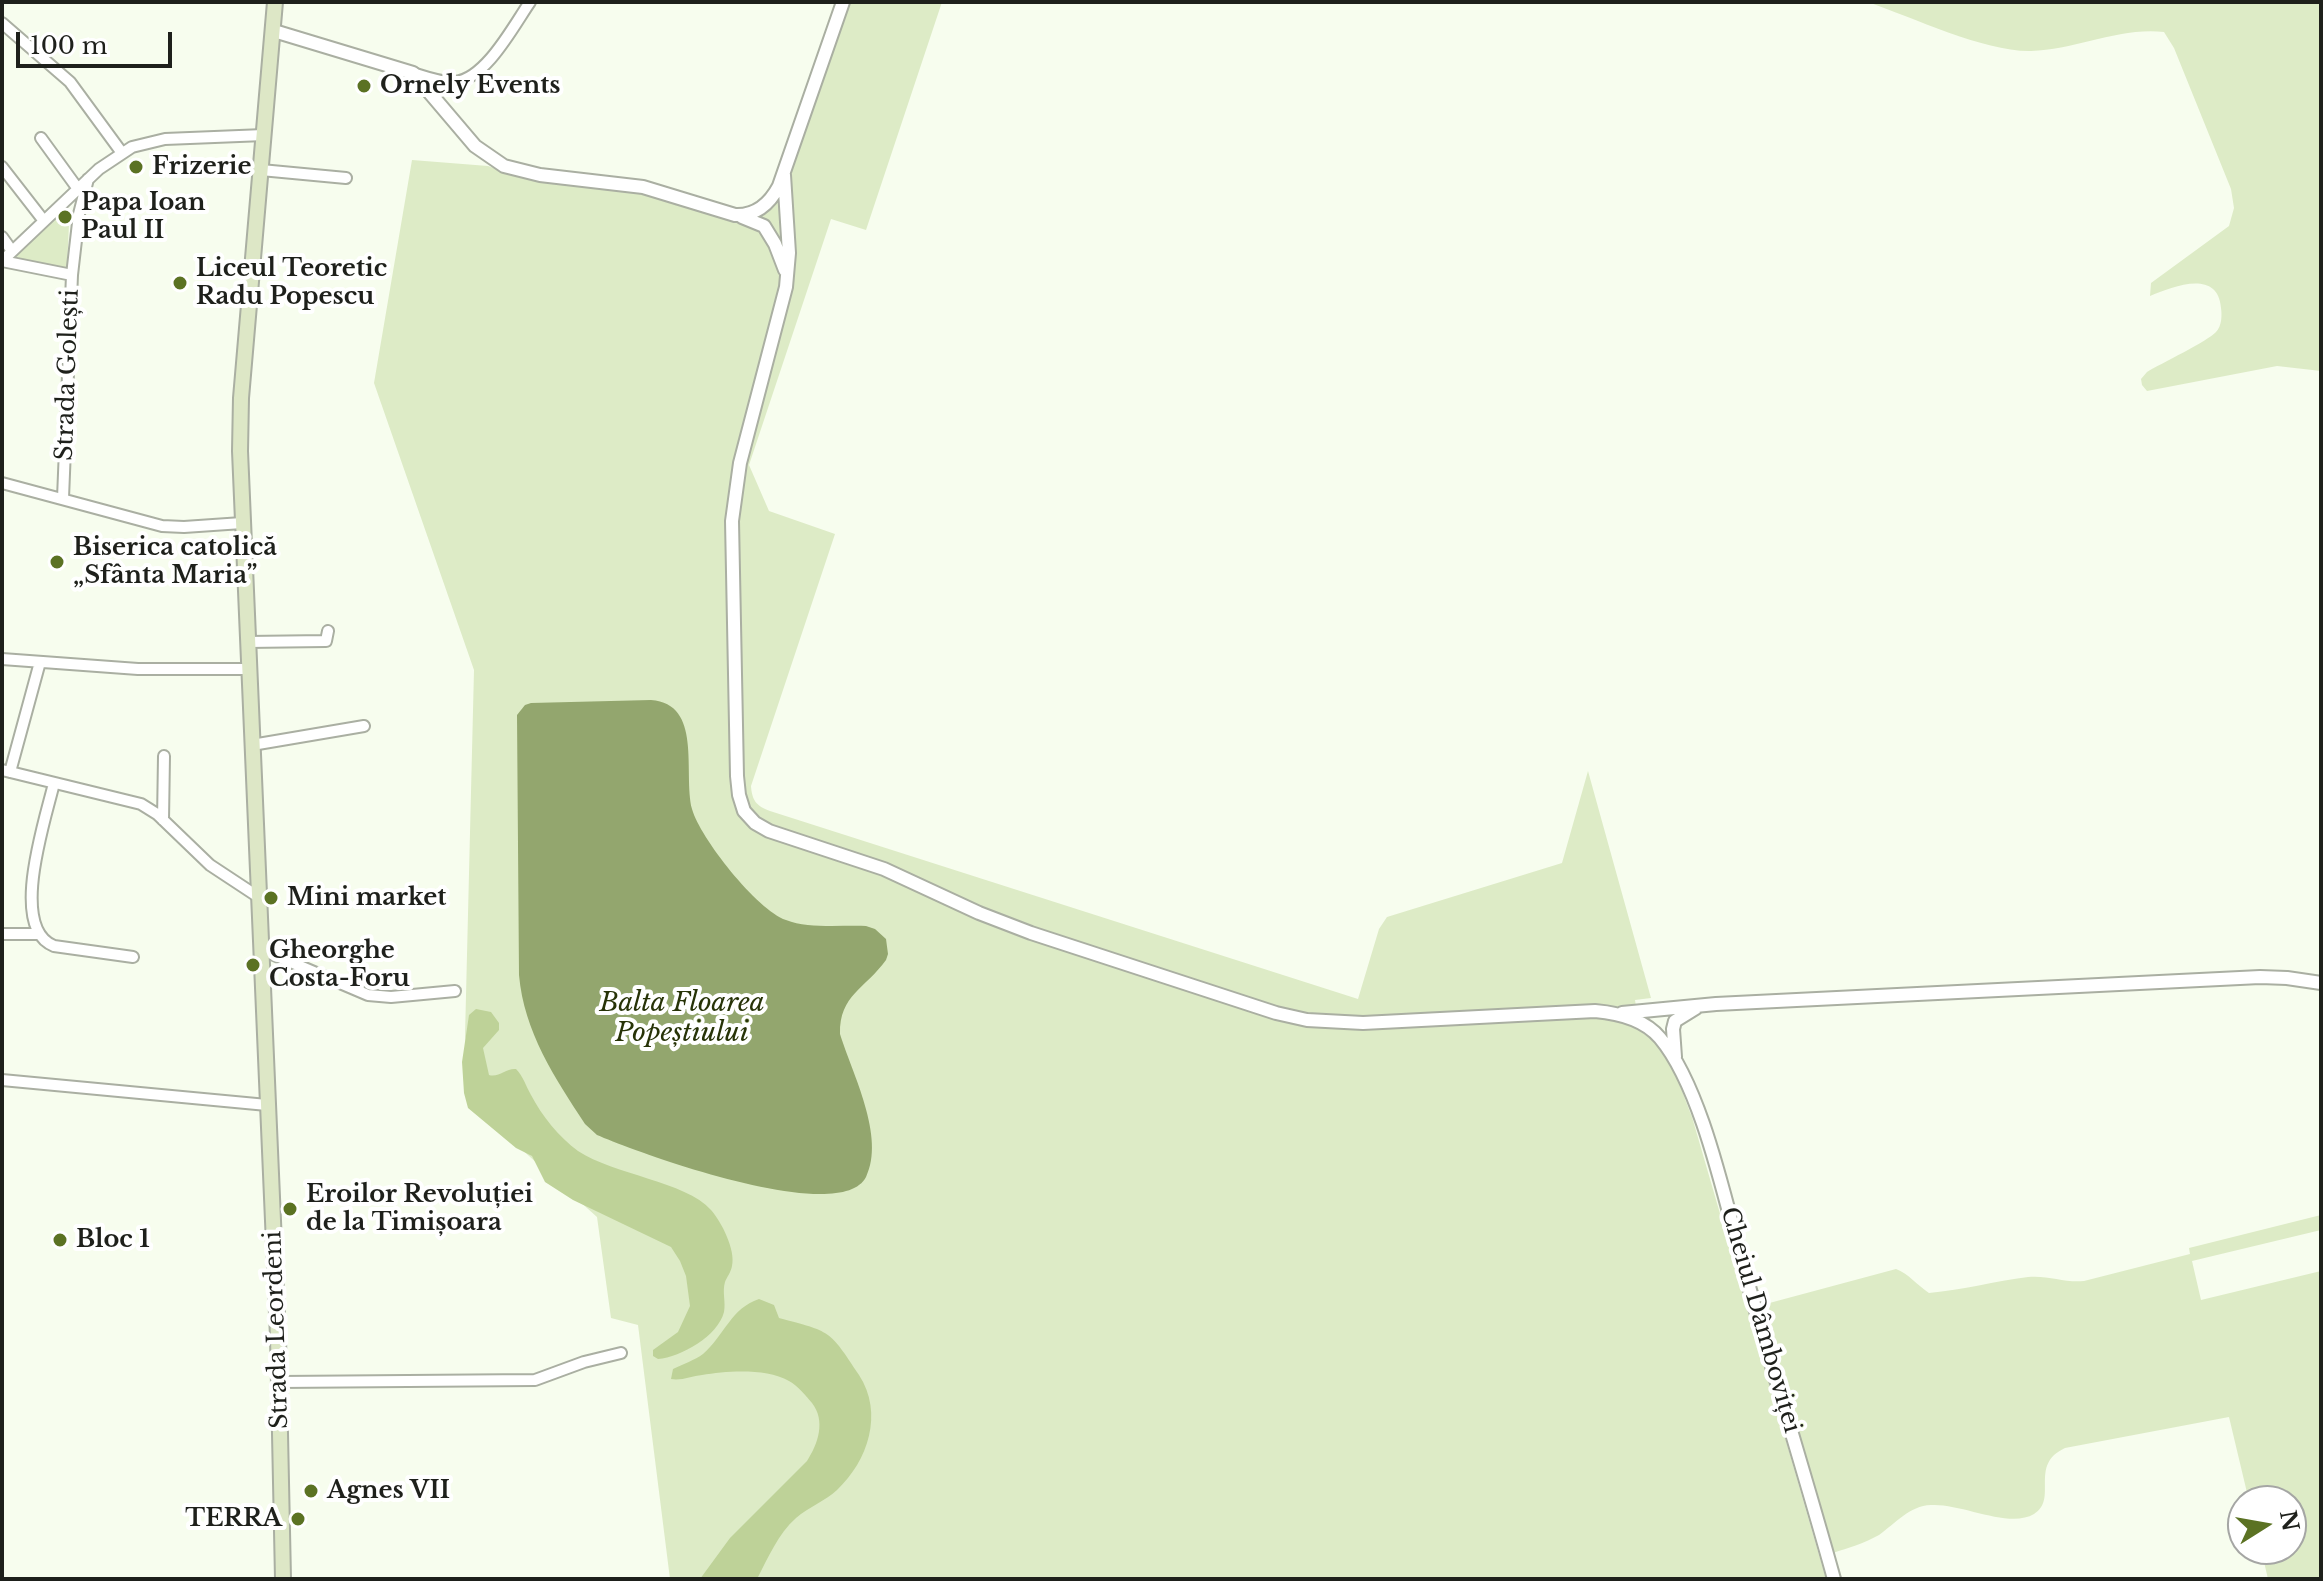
<!DOCTYPE html>
<meta charset="utf-8">
<style>
body{margin:0}
#map{position:relative;width:2323px;height:1581px;overflow:hidden;background:#f7fdee;font-family:"Libre Baskerville",serif}
canvas{display:block}
.frame{position:absolute;inset:0;border:4px solid #1e201b;pointer-events:none}
.north{position:absolute;left:2227px;top:1485px;width:80px;height:80px;box-sizing:border-box;background:#fff;border:2px solid #a5a6a4;border-radius:50%;rotate:79deg;font-size:22px;font-weight:700;line-height:32px;text-align:center;color:#1e201b}
.north::after{content:'';display:block;margin:auto;width:28px;height:36px;background:#5b7223;clip-path:polygon(50% 0,100% 100%,50% 72%,0 100%)}
.scale{position:absolute;left:16px;top:32px;width:156px;height:36px;box-sizing:border-box;border:4px solid #1e201b;border-top:0;padding-left:10px;font-size:24px;line-height:28px;white-space:nowrap;color:#1e201b;-webkit-text-stroke:6px #fff;paint-order:stroke}
</style>
<div id="map">
<canvas width="2323" height="1581"></canvas>
<div class="frame"></div>
<div class="north">N</div>
<div class="scale">100 m</div>
</div>
<script>
const ctx = document.querySelector('canvas').getContext('2d');
ctx.lineJoin = 'round';
function paint(path, color) {
  ctx.fillStyle = color;
  ctx.fill(path, 'evenodd');
}
function stroke(path, color, width, dash) {
  ctx.strokeStyle = color;
  ctx.lineWidth = width;
  ctx.lineCap = dash ? 'butt' : 'round';
  ctx.setLineDash(dash || []);
  ctx.stroke(path);
}
function write(font, color, halo, rows, align = 'center') {
  ctx.font = font + ' "Libre Baskerville",serif';
  ctx.lineWidth = 8;
  ctx.setLineDash([]);
  ctx.textBaseline = 'middle';
  ctx.strokeStyle = halo;
  ctx.fillStyle = color;
  for (const [text, x, y, turn = 0] of rows) {
    ctx.save();
    ctx.translate(x, y);
    ctx.rotate((+turn || 0) * Math.PI / 180);
    ctx.textAlign = isNaN(turn) ? turn : align;
    if (halo) ctx.strokeText(text, 0, 0);
    ctx.fillText(text, 0, 0);
    ctx.restore();
  }
}
paint(new Path2D(`
 M849,2H942L866,230L831,219L749,465L769,511L835,534L751,786C752,800 756,806 770,811L1358,999L1379,929L1387,917L1562,863L1588,771L1651,998L1635,1000L1640,1031C1671,1051 1679,1084 1692,1117L1826,1579H670L638,1325L611,1318L597,1217L490,1121L469,1068L465,1036L474,670L374,383L412,160L488,166L523,178L631,190L739,211L760,204L784,169L791,172Z
 M1868,2H2321V371L2277,366L2147,391L2142,385L2141,379L2147,372C2160,364 2208,341 2216,332C2222,326 2222,315 2221,308C2218,268 2172,287 2150,296L2151,283L2229,226L2234,208L2231,189L2174,48L2164,32C2118,27 2076,50 2031,51C1985,52 1914,18 1868,2Z
 M54,219L69,224L67,269L15,257Z
 M2321,1215V1230L2192,1261L2201,1300L2321,1271V1577L2268,1579L2261,1549H2291V1501H2249L2229,1417L2065,1448C2028,1465 2059,1499 2034,1514C2009,1529 1961,1503 1931,1505C1909,1506 1896,1523 1879,1535C1865,1543 1848,1548 1833,1553L1762,1305L1896,1269C1908,1273 1918,1286 1929,1293C1963,1290 1995,1281 2028,1277C2048,1275 2065,1283 2084,1281L2190,1254L2189,1248Z`), '#ddebc6');
paint(new Path2D(`
 M476,1009L491,1012L499,1023V1030L483,1048L489,1075C499,1078 506,1068 516,1069C523,1076 526,1086 531,1095C542,1116 559,1137 578,1151C614,1175 685,1181 711,1210C721,1221 736,1250 732,1266C731,1272 727,1277 725,1282C722,1292 726,1302 724,1312C718,1336 681,1357 658,1359L653,1356V1350L678,1332L690,1306L686,1276L680,1261L671,1247L573,1200L545,1182L532,1156L516,1148L468,1108L464,1093L462,1062L469,1015Z
 M759,1299L774,1305L779,1318C831,1332 829,1329 859,1375C884,1413 868,1461 837,1490C825,1501 809,1507 796,1518C778,1534 768,1558 757,1579H700L730,1538L807,1461C818,1444 826,1421 812,1403C806,1396 798,1386 789,1381C766,1368 727,1371 702,1375C692,1376 681,1381 671,1379L673,1369C683,1364 695,1360 703,1354C724,1336 731,1308 759,1299Z`), '#bed298');
paint(new Path2D(`
 M651,700C703,704 683,772 692,809C700,838 757,910 786,920C809,929 841,925 866,926L875,929L886,939L888,954L886,960C866,988 839,995 840,1034C852,1073 886,1137 866,1177C840,1227 639,1153 597,1135L585,1124C555,1078 524,1032 519,975L517,715L525,705L531,703Z`), '#93a66e');
const minor = new Path2D(`
 M2,23L70,82L122,153
 M413,73C426,77 441,83 455,82C486,79 514,25 530,2
 M41,138L78,189
 M2,167L44,221
 M261,170L346,178
 M2,237L12,251
 M2,261L99,169L132,147L165,139L264,135
 M2,261L72,275
 M2,483L162,526L184,527L242,523
 M63,498L72,275L79,214L88,179
 M247,642L326,641L328,631
 M2,659L138,669H248
 M252,745L364,726
 M2,770L141,804L157,814L210,865L257,896
 M10,772L40,662
 M54,783C46,818 8,928 54,946L133,957
 M163,820L164,756
 M2,934H39
 M260,949L368,995L391,997L455,991
 M2,1080L267,1105
 M280,1382L535,1380L584,1362L621,1353`);
const tertiary = new Path2D(`
 M274,31L413,73L475,146L504,166L540,175L643,187L735,215C756,216 770,203 779,186L843,2
 M784,175L789,253L786,287L740,463L732,521L737,776L739,795L744,811L755,823L769,831L884,869L979,913L1031,933L1276,1013L1307,1020L1363,1023L1595,1011C1618,1013 1645,1020 1660,1038C1702,1088 1725,1201 1743,1265C1772,1370 1805,1474 1834,1579
 M742,217L764,226L775,244L785,270
 M1622,1013L1716,1004L2260,977L2287,978L2321,983
 M1675,1057L1673,1029L1675,1021L1696,1008`);
const secondary = new Path2D(`
 M275,2L241,398L240,451L278,1337L283,1579`);
stroke(minor, '#aaafa2', 14);
stroke(tertiary, '#aaafa2', 16);
stroke(secondary, '#aaafa2', 18);
stroke(minor, '#fff', 10);
stroke(tertiary, '#fff', 12);
stroke(secondary, '#dde7c6', 14);
for (const [x, y, r, color] of [
 [364,86,8,"#5b7223"],
 [136,167,8,"#5b7223"],
 [65,217,8,"#5b7223"],
 [180,283,8,"#5b7223"],
 [57,562,8,"#5b7223"],
 [271,898,8,"#5b7223"],
 [253,965,8,"#5b7223"],
 [290,1209,8,"#5b7223"],
 [60,1240,8,"#5b7223"],
 [311,1491,8,"#5b7223"],
 [298,1519,8,"#5b7223"]
]) {
  const dot = new Path2D();
  dot.arc(x, y, r, 0, 2 * Math.PI);
  ctx.fillStyle = color;
  ctx.fill(dot);
  stroke(dot, '#fff', 3);
}
write('bold 24px', '#1e201b', '#fff', [
 ["Ornely Events",380,86],
 ["Frizerie",152,167],
 ["Papa Ioan",81,203],
 ["Paul II",81,231],
 ["Liceul Teoretic",196,269],
 ["Radu Popescu",196,297],
 ["Biserica catolică",73,548],
 ["„Sfânta Maria”",73,576],
 ["Mini market",287,898],
 ["Gheorghe",269,951],
 ["Costa-Foru",269,979],
 ["Eroilor Revoluției",306,1195],
 ["de la Timișoara",306,1223],
 ["Bloc 1",76,1240],
 ["Agnes VII",327,1491],
 ["TERRA",282,1519,"right"]
], 'left');
write('24px', '#1e201b', '#fff', [
 ["Strada Golești",68,375,-88],
 ["Cheiul Dâmboviței",1760,1320,74],
 ["Strada Leordeni",277,1330,-92]
]);
write('italic 26px', '#273307', '#fff', [
 ["Balta Floarea",682,1004],
 ["Popeștiului",682,1034]
]);
</script>
